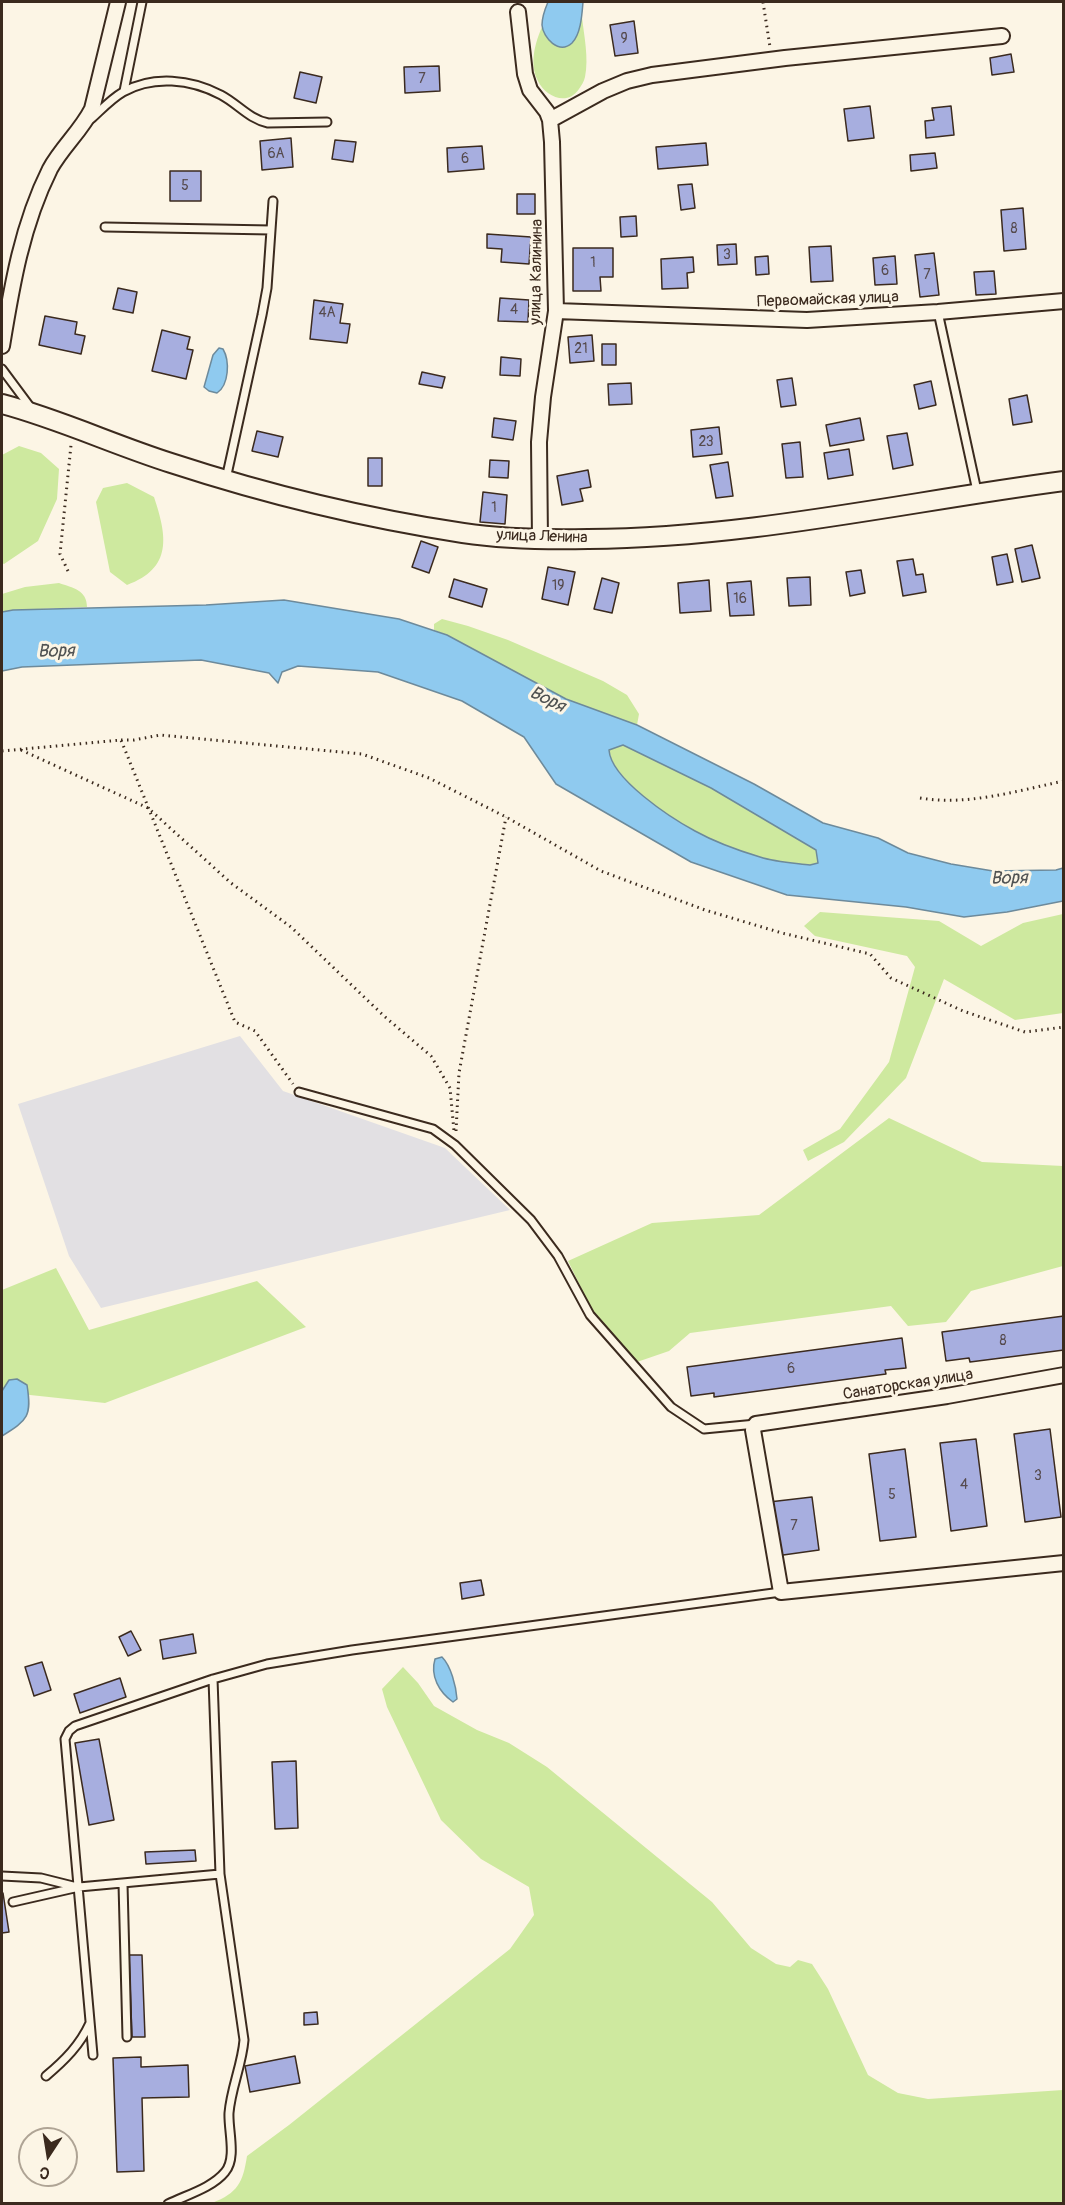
<!DOCTYPE html>
<meta charset="utf-8">
<style>
body{margin:0}
#map{position:relative;width:1065px;height:2205px;overflow:hidden;background:#fcf5e5;font-family:Pangolin,sans-serif}
canvas{display:block}
.frame{position:absolute;inset:0;border:3px solid #3b2a1e;pointer-events:none}
.north{position:absolute;left:18px;top:2127px;width:60px;height:60px;box-sizing:border-box;background:#fcf5e5;border:2px solid #afa495;border-radius:50%;rotate:192deg;font-size:16px;font-weight:700;line-height:24px;text-align:center;color:#3b2a1e}
.north::after{content:'';display:block;margin:auto;width:21px;height:27px;background:#3b2a1e;clip-path:polygon(50% 0,100% 100%,50% 72%,0 100%)}
</style>
<div id="map">
<canvas width="1065" height="2205"></canvas>
<div class="frame"></div>
<div class="north">С</div>
</div>
<script>
const ctx = document.querySelector('canvas').getContext('2d');
ctx.lineJoin = 'round';
function paint(path, color) {
  ctx.fillStyle = color;
  ctx.fill(path, 'evenodd');
}
function stroke(path, color, width, dash) {
  ctx.strokeStyle = color;
  ctx.lineWidth = width;
  ctx.lineCap = dash ? 'butt' : 'round';
  ctx.setLineDash(dash || []);
  ctx.stroke(path);
}
function write(font, color, halo, rows, align = 'center') {
  ctx.font = font + ' Pangolin,sans-serif';
  ctx.lineWidth = 6;
  ctx.setLineDash([]);
  ctx.textBaseline = 'middle';
  ctx.strokeStyle = halo;
  ctx.fillStyle = color;
  for (const [text, x, y, turn = 0] of rows) {
    ctx.save();
    ctx.translate(x, y);
    ctx.rotate((+turn || 0) * Math.PI / 180);
    ctx.textAlign = isNaN(turn) ? turn : align;
    if (halo) ctx.strokeText(text, 0, 0);
    ctx.fillText(text, 0, 0);
    ctx.restore();
  }
}
paint(new Path2D(`
 M240,1036L283,1091L445,1148L510,1210L101,1308L69,1256L18,1104Z`), '#e2e0e3');
paint(new Path2D(`
 M582,17C584,36 589,58 585,77C584,82 581,86 579,89C567,107 545,96 538,81C529,64 535,43 542,27L548,40L573,42Z
 M19,446L41,453L59,469L57,499L38,541L4,564L2,563V455Z
 M127,483L154,497C167,536 173,568 127,585L110,572L96,502L103,488Z
 M59,583C73,588 87,590 87,607L13,610L2,612V594L25,587Z
 M442,619L468,626L508,640L603,681L627,695L639,714L637,725L566,699L447,635L434,630V624Z
 M623,745L711,788L816,850L818,863L810,865C794,863 776,862 761,858C740,852 716,842 697,832C672,820 611,778 609,749Z
 M820,912L939,921L981,946L1023,923L1063,914V1013L1015,1020L944,979L906,1078L844,1142L808,1161L803,1150L840,1129L889,1062L915,967L907,956L815,936L804,926Z
 M889,1118L982,1162L1063,1166V1266L971,1291L946,1322L908,1326L891,1306L690,1333L669,1351L637,1362L591,1308L568,1261L652,1223L759,1215Z
 M56,1268L89,1330L257,1281L306,1327L105,1403L2,1392V1290Z
 M403,1667L418,1683L434,1706L477,1730L509,1743L547,1767L712,1902L751,1948L776,1964L790,1967L798,1960L812,1964L828,1989L868,2075L898,2093L928,2099L1063,2090V2203H212C238,2193 243,2182 247,2156L289,2125L510,1949L534,1915L529,1887L481,1859L441,1820L387,1707L382,1689Z`), '#cee99f');
const water = new Path2D(`
 M548,2H583C582,14 581,34 572,43C559,55 543,38 542,25C542,17 545,9 548,2Z
 M219,348L223,349C230,361 229,385 217,393L209,391L204,387L213,355Z
 M284,600L399,619L447,635L566,699L637,725L754,784L823,823L878,838L908,853L951,864L993,871L1056,870L1063,868V901L1007,912L964,917L906,907L787,895L691,862L556,784L524,737L462,701L378,672L298,666L282,672L278,683L269,673L201,660L22,667L2,671V612L13,610L206,605ZM623,745L711,788L816,850L818,863L810,865C794,863 775,862 760,857C740,851 713,841 695,831C671,818 611,779 609,750Z
 M17,1379L27,1385C32,1416 28,1420 2,1436V1391L9,1380Z
 M442,1657C451,1666 456,1686 457,1699L453,1702C439,1692 430,1676 435,1659Z`);
paint(water, '#8fcaef');
stroke(water, '#6d8a9b', 1.5);
const building = new Path2D(`
 M634,21L638,53L615,56L610,25Z
 M1011,54L1014,72L992,75L990,58Z
 M439,66L440,91L405,93L404,67Z
 M300,72L322,77L316,103L294,98Z
 M870,106L874,138L848,141L844,109Z
 M951,106L954,135L926,138L925,121L934,120L932,108Z
 M291,138L293,167L262,170L260,141Z
 M335,140L356,142L353,162L332,159Z
 M706,143L708,165L658,169L656,147Z
 M482,146L484,169L448,172L447,148Z
 M935,153L937,168L911,171L910,155Z
 M170,171H201V201H170Z
 M692,184L695,208L681,210L678,185Z
 M517,194H535V214H517Z
 M1023,208L1026,249L1004,251L1001,210Z
 M636,216L637,236L621,237L620,217Z
 M487,234L531,237L529,264L501,262L502,249L487,248Z
 M736,244L737,264L718,265L717,245Z
 M831,246L833,281L811,282L809,247Z
 M573,248H613V277H600L601,291H573Z
 M934,253L939,295L920,297L915,255Z
 M768,256L769,274L756,275L755,257Z
 M895,256L897,284L875,285L873,258Z
 M693,257L694,272L687,273L688,288L662,289L661,259Z
 M994,271L996,294L976,295L974,272Z
 M118,288L137,292L133,313L113,309Z
 M500,298L529,300L528,322L498,321Z
 M314,300L343,304L340,323L350,324L347,343L310,339Z
 M45,316L77,322L75,334L85,336L81,354L39,345Z
 M162,330L190,337L187,349L193,350L186,379L152,371Z
 M592,335L594,361L570,363L568,337Z
 M602,344H616V365H602Z
 M501,357L521,359L520,376L500,375Z
 M422,372L445,377L442,388L419,384Z
 M792,378L796,405L781,407L777,380Z
 M931,381L936,405L919,409L914,385Z
 M631,383L632,404L609,405L608,384Z
 M1027,395L1032,422L1013,425L1009,399Z
 M494,418L516,421L513,440L492,437Z
 M860,418L864,440L830,446L826,425Z
 M719,427L722,454L693,457L691,430Z
 M257,431L283,437L278,457L252,451Z
 M907,433L913,465L893,469L887,436Z
 M800,442L803,477L786,478L782,444Z
 M849,449L853,475L828,479L824,453Z
 M368,458H382V486H368Z
 M490,460L509,461L508,478L489,477Z
 M728,462L733,496L716,498L710,465Z
 M588,470L591,487L580,489L583,501L562,505L557,476Z
 M483,492L507,495L505,524L480,522Z
 M421,541L438,547L429,573L412,567Z
 M1032,545L1040,578L1022,582L1015,549Z
 M1007,554L1013,582L997,585L992,557Z
 M913,559L916,575L923,574L926,592L903,596L897,561Z
 M548,567L575,572L568,605L542,599Z
 M861,570L865,593L850,596L846,572Z
 M810,577L811,605L789,606L787,578Z
 M602,578L619,583L612,613L594,609Z
 M454,579L487,589L482,607L449,597Z
 M709,580L711,611L680,613L678,583Z
 M751,581L754,615L730,616L727,583Z
 M1064,1316V1350L970,1362L969,1358L946,1361L942,1332Z
 M902,1338L906,1368L885,1370L886,1374L714,1397V1393L691,1396L687,1367Z
 M1050,1429L1061,1517L1025,1522L1014,1434Z
 M976,1439L987,1526L951,1531L940,1443Z
 M905,1449L916,1537L880,1541L869,1454Z
 M812,1497L819,1550L776,1556L769,1502Z
 M481,1580L484,1595L462,1599L460,1583Z
 M131,1631L141,1650L128,1656L119,1637Z
 M193,1634L196,1653L163,1659L160,1640Z
 M42,1662L51,1690L34,1696L25,1667Z
 M120,1678L126,1697L80,1713L74,1694Z
 M99,1739L114,1820L89,1825L75,1743Z
 M296,1761L298,1828L275,1829L272,1762Z
 M195,1850L196,1861L146,1864L145,1852Z
 M3,1893L9,1932L2,1933V1894Z
 M129,1955H142L145,2037H132Z
 M317,2012L318,2024L304,2025V2013Z
 M295,2056L300,2083L250,2092L245,2066Z
 M141,2057V2067L188,2065L189,2097L142,2098L144,2171L117,2172L113,2058Z`);
paint(building, '#a7aedf');
stroke(building, '#3b2a1e', 1.5);
const lane = new Path2D(`
 M124,91L142,2
 M91,119C101,110 111,99 123,92C153,75 191,79 221,95C238,104 249,119 268,123L327,122
 M105,227L271,230
 M938,312L977,491
 M2,369L31,408
 M226,479L262,315L267,288L273,201
 M299,1092L433,1129L455,1145L531,1220L558,1256L590,1315L671,1407L704,1429L756,1424
 M2,1876L41,1878L77,1887
 M123,1884L127,2037
 M13,1902L79,1887L220,1874
 M93,2055L65,1739L69,1731L75,1726L213,1679L267,1664L352,1650L781,1592
 M46,2076C65,2060 80,2045 90,2023
 M168,2204C186,2195 212,2188 225,2172C237,2158 228,2130 229,2113C231,2088 242,2065 244,2040L220,1874L213,1679`);
const street = new Path2D(`
 M518,12L525,74L530,90L547,112L550,120L552,142L556,311L543,397L539,442L540,540
 M550,120L603,91L627,81L652,75L785,58L1002,36
 M556,311L807,320L938,312L1064,301
 M2,346C12,285 22,225 50,169C62,147 81,131 92,109L118,2
 M1064,1375L947,1396L756,1424L753,1430L781,1592L1064,1563`);
const secondary = new Path2D(`
 M2,404C59,419 114,445 171,463C266,494 364,518 463,533C504,539 546,540 588,539C749,538 904,502 1064,481`);
stroke(lane, '#3b2a1e', 11);
stroke(street, '#3b2a1e', 18);
stroke(secondary, '#3b2a1e', 22);
stroke(new Path2D(`
 M763,2L770,47
 M68,571L60,554L71,445
 M121,740H134L160,735L362,754L429,778L506,817L601,871L705,910L782,933L870,954L891,978L963,1011L1025,1032L1064,1027
 M21,750L148,808L231,883L291,927L384,1016L431,1056L450,1088L454,1131
 M2,751L121,740L235,1022L255,1031L293,1084
 M920,798C968,806 1016,791 1064,781
 M456,1131L459,1073L506,817`), '#3b2a1e', 3, [1.5, 4.5]);
stroke(lane, '#fcf5e5', 7);
stroke(street, '#fcf5e5', 14);
stroke(secondary, '#fcf5e5', 18);
write('14px', '#564b4e', null, [
 ["9",624,39],
 ["7",422,79],
 ["6А",276,154],
 ["6",465,159],
 ["5",185,186],
 ["8",1014,229],
 ["3",727,255],
 ["1",593,263],
 ["6",885,271],
 ["7",927,275],
 ["4",514,310],
 ["4А",327,313],
 ["21",581,349],
 ["23",706,442],
 ["1",494,508],
 ["19",558,586],
 ["16",740,599],
 ["8",1003,1341],
 ["6",791,1369],
 ["3",1038,1476],
 ["4",964,1485],
 ["5",892,1495],
 ["7",794,1526]
]);
write('16px', '#3b2a1e', '#fcf5e5', [
 ["улица Калинина",537,272,-89],
 ["Первомайская улица",828,300,-2],
 ["улица Ленина",542,537,2],
 ["Санаторская улица",908,1385,-9]
]);
write('italic 18px', '#505252', '#fcf5e5', [
 ["Воря",56,652,-1],
 ["Воря",547,700,26],
 ["Воря",1009,879,-1]
]);
</script>
